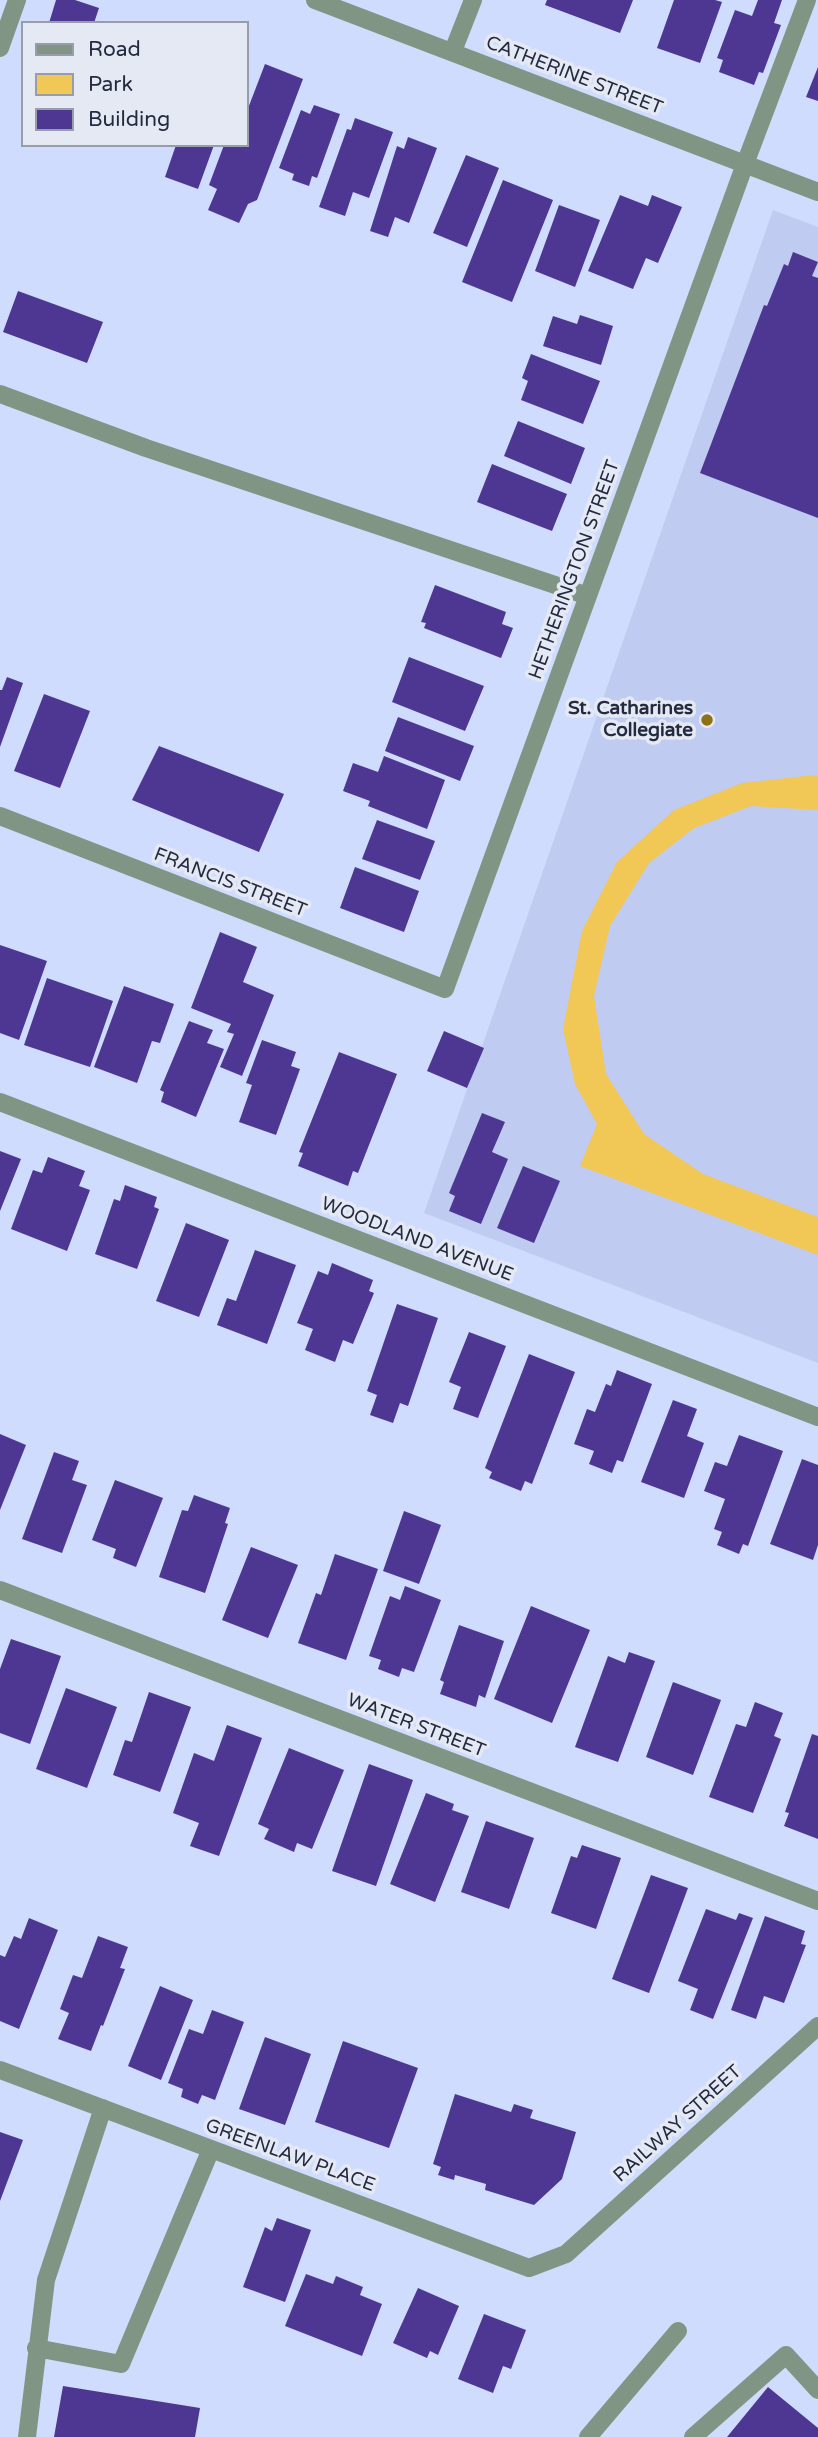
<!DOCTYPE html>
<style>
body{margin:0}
#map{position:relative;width:818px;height:2437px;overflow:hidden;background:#d0dcfd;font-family:"Varela Round",sans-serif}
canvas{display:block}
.legend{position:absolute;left:21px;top:21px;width:228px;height:126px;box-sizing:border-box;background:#e5e9f4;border:2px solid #989dac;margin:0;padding:9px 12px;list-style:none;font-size:21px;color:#242b40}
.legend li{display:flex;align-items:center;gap:14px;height:35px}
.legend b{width:35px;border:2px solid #989dac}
</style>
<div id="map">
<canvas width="818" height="2437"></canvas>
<ul class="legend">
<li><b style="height:9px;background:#809583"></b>Road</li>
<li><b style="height:19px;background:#f1c855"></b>Park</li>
<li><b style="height:19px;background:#4d3792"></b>Building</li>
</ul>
</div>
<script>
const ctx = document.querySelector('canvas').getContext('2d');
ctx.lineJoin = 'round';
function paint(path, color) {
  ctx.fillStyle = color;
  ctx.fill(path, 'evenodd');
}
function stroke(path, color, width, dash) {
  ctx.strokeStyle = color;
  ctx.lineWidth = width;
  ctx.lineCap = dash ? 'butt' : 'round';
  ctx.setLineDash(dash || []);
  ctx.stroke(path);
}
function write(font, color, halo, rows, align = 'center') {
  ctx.font = font + ' "Varela Round",sans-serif';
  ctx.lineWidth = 7;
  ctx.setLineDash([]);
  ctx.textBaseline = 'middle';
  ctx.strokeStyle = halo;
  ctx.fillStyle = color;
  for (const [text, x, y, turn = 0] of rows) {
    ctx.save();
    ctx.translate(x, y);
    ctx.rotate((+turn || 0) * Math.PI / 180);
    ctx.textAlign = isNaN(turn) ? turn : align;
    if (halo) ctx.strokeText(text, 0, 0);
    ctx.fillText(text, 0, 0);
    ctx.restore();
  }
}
paint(new Path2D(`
 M773,210L818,227V1363L424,1213Z`), '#bfcbf0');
paint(new Path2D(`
 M814,775L818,776V810L751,806L694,828L649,863L610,926L594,996L606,1074L644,1134L703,1174L818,1217V1255L580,1166L597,1124L575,1084L563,1029L582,931L617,862L674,810L742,783Z`), '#f1c855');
paint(new Path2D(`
 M56,0H75L99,8L94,23H49Z
 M547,0H633L620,33L545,5Z
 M674,0H715L722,2L700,63L657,48Z
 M758,0H782L774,23L781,25L763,73L759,72L754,85L719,72L723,60L717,58L735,10L752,16Z
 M265,64L303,79L257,200L248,204L239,223L208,210L217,189L209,185L224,145H247V111Z
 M818,67V101L806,97Z
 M314,105L340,114L317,178L312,176L309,186L292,180L294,174L279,168L301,110L310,114Z
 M355,118L393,132L369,198L353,192L345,216L319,207L347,129L351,130Z
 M408,137L437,148L409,223L395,217L388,237L370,231L397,146L404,149Z
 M176,145H214L198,189L165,177Z
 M466,155L499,168L467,247L433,233Z
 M503,180L553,200L512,302L462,282Z
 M620,195L648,206L652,195L682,207L658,263L646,258L633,289L588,271Z
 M559,205L600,220L575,287L535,271Z
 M793,252L818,262L812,276L818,278V518L700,473L764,305L767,306L784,264L788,266Z
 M18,291L103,322L87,363L3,332Z
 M580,315L613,326L601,365L543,346L553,316L577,324Z
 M531,354L600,381L583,424L521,400L528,381L522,378Z
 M518,421L585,448L571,484L504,456Z
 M492,464L567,494L552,531L477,502Z
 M435,585L506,612L502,624L513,628L501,658L424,628L426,623L421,622Z
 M409,657L484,686L465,731L392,702Z
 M7,677L23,683L0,747V690H2Z
 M44,694L90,711L60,788L14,771Z
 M398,717L474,746L460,781L385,751Z
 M159,746L284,794L259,852L132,800Z
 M384,756L445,780L427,829L368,806L370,801L343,791L353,763L378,772Z
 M377,820L435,841L420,880L362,859Z
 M355,867L419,891L404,932L340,908Z
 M220,932L257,947L243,982L274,995L242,1076L220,1067L234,1034L227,1032L231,1024L191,1008Z
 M0,945L47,961L19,1040L0,1033Z
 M47,978L113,1001L90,1067L24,1045Z
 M124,986L174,1004L160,1043L152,1041L137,1083L94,1067Z
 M189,1021L213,1030L207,1043L224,1049L196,1117L161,1102L164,1092L160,1090Z
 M444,1031L484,1048L467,1088L427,1071Z
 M262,1040L296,1052L291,1066L300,1069L276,1135L239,1122L252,1085L246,1083Z
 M339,1052L397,1074L358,1173L353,1171L348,1186L298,1166L303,1153L299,1152Z
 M482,1113L505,1122L492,1152L508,1159L481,1224L449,1211L455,1196L449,1193Z
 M0,1151L21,1159L0,1211Z
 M48,1157L85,1171L79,1186L90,1190L67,1251L11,1229L33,1170L42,1173Z
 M523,1166L560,1181L534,1243L497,1228Z
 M125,1185L157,1197L154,1207L159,1209L137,1269L95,1254L114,1199L120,1201Z
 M186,1223L229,1240L199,1317L156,1301Z
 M255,1250L296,1265L267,1344L217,1325L227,1298L236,1301Z
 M332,1263L373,1280L369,1291L374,1293L353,1344L343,1340L335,1362L305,1350L313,1329L297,1323L318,1271L328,1275Z
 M397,1304L438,1318L408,1406L400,1403L393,1423L370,1415L377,1395L367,1391Z
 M469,1332L506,1346L478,1418L453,1409L461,1387L449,1382Z
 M529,1354L575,1372L532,1484L525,1481L521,1491L489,1478L492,1472L485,1468Z
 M617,1370L652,1384L623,1462L617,1460L612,1473L589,1464L594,1451L574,1444L587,1409L595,1412L606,1384L611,1386Z
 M673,1400L697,1409L687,1436L704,1443L684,1498L641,1482Z
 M0,1434L26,1445L0,1510Z
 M739,1435L783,1451L748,1546L743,1544L739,1554L717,1545L722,1532L714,1529L725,1499L704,1491L715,1462L727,1466Z
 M54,1452L79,1461L72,1480L87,1485L62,1553L22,1539Z
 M802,1459L818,1465V1545L813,1560L770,1544Z
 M115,1480L163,1498L136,1567L113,1558L116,1549L92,1540Z
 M194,1495L230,1508L225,1523L228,1524L205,1593L159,1577L182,1510L188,1511Z
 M404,1511L441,1525L419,1584L383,1571Z
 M251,1547L298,1565L268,1638L222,1620Z
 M335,1554L378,1569L346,1660L298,1643L316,1593L321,1595Z
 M405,1586L441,1600L414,1672L402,1668L399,1677L378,1669L381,1660L369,1656L390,1596L400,1600Z
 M531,1606L590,1630L552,1723L494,1699Z
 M459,1625L504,1641L485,1698L479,1695L476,1707L440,1694L444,1682L440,1680Z
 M11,1639L61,1656L30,1744L0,1733V1669Z
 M629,1652L655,1661L618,1762L575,1747L608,1656L625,1663Z
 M673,1682L721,1700L693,1775L646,1757Z
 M66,1688L117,1707L87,1788L36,1769Z
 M149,1692L191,1707L160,1792L113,1775L125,1740L132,1742Z
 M755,1702L783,1713L774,1736L781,1739L753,1813L709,1797L736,1724L746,1727Z
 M227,1725L262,1738L219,1856L190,1846L199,1823L173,1813L194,1753L214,1761Z
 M812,1734L818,1736V1839L784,1826L789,1813L785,1812Z
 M289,1748L344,1770L312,1849L297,1843L294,1852L264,1839L269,1829L258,1824Z
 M369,1764L413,1780L376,1886L332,1871Z
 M426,1793L454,1804L452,1810L469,1816L435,1902L390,1884Z
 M486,1821L534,1838L509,1909L461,1892Z
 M582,1845L621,1858L596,1929L551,1913L571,1856L577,1858Z
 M651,1875L688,1888L649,1993L612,1979Z
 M706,1909L736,1920L739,1913L753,1918L713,2019L690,2010L698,1989L678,1981Z
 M765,1916L805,1931L801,1944L806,1945L784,2003L764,1996L756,2019L731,2010Z
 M29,1918L58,1930L19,2029L0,2021V1955L5,1957L14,1936L21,1939Z
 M98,1936L128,1947L120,1968L125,1969L103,2026L101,2025L91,2051L58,2039L69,2013L60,2009L73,1975L82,1978Z
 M160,1986L193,2000L161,2080L128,2066Z
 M212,2010L244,2022L215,2100L202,2095L198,2104L181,2097L183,2089L168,2083L189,2029L203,2034Z
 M265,2037L311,2054L285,2125L239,2109Z
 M343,2041L418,2068L389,2148L315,2122Z
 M455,2094L511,2112L514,2104L533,2110L530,2118L576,2132L562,2179L534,2205L485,2190L486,2184L455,2175L454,2180L438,2175L441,2167L433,2164Z
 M0,2132L23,2140L0,2201Z
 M277,2218L311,2230L285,2302L243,2287L265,2227L272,2231Z
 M306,2274L333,2284L336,2276L363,2287L360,2295L382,2304L362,2356L285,2326Z
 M418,2288L459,2306L438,2355L430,2351L427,2358L393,2343Z
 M484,2314L526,2330L511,2369L503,2366L493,2393L458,2379Z
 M63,2386L200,2408L195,2437H54Z
 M768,2387L818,2428V2437H727Z`), '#4d3792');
stroke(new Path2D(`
 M315,0L818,192
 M0,48L17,0
 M453,51L473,0
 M0,394L146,448L588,596
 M0,816L445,989L745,164L807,0
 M0,1102L818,1417
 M0,1590L818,1901
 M0,2070L529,2268L566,2254L818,2026
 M36,2348L121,2364L211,2149
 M27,2437L46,2280L103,2108
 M588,2437L678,2331
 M693,2437L786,2355L818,2390`), '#809583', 18);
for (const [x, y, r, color] of [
 [707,720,7,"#8e7115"]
]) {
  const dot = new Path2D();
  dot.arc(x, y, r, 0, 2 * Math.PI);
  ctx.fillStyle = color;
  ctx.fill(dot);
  stroke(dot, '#e5e9f4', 2.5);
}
write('19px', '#242b40', '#e5e9f4', [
 ["CATHERINE STREET",574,76,21],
 ["HETHERINGTON STREET",575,570,-70],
 ["FRANCIS STREET",230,883,21],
 ["WOODLAND AVENUE",417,1240,21],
 ["WATER STREET",416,1726,21],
 ["RAILWAY STREET",678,2124,-42],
 ["GREENLAW PLACE",290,2156,20]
]);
write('bold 19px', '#242b40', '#e5e9f4', [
 ["St. Catharines",693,709],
 ["Collegiate",693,731]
], 'right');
</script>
